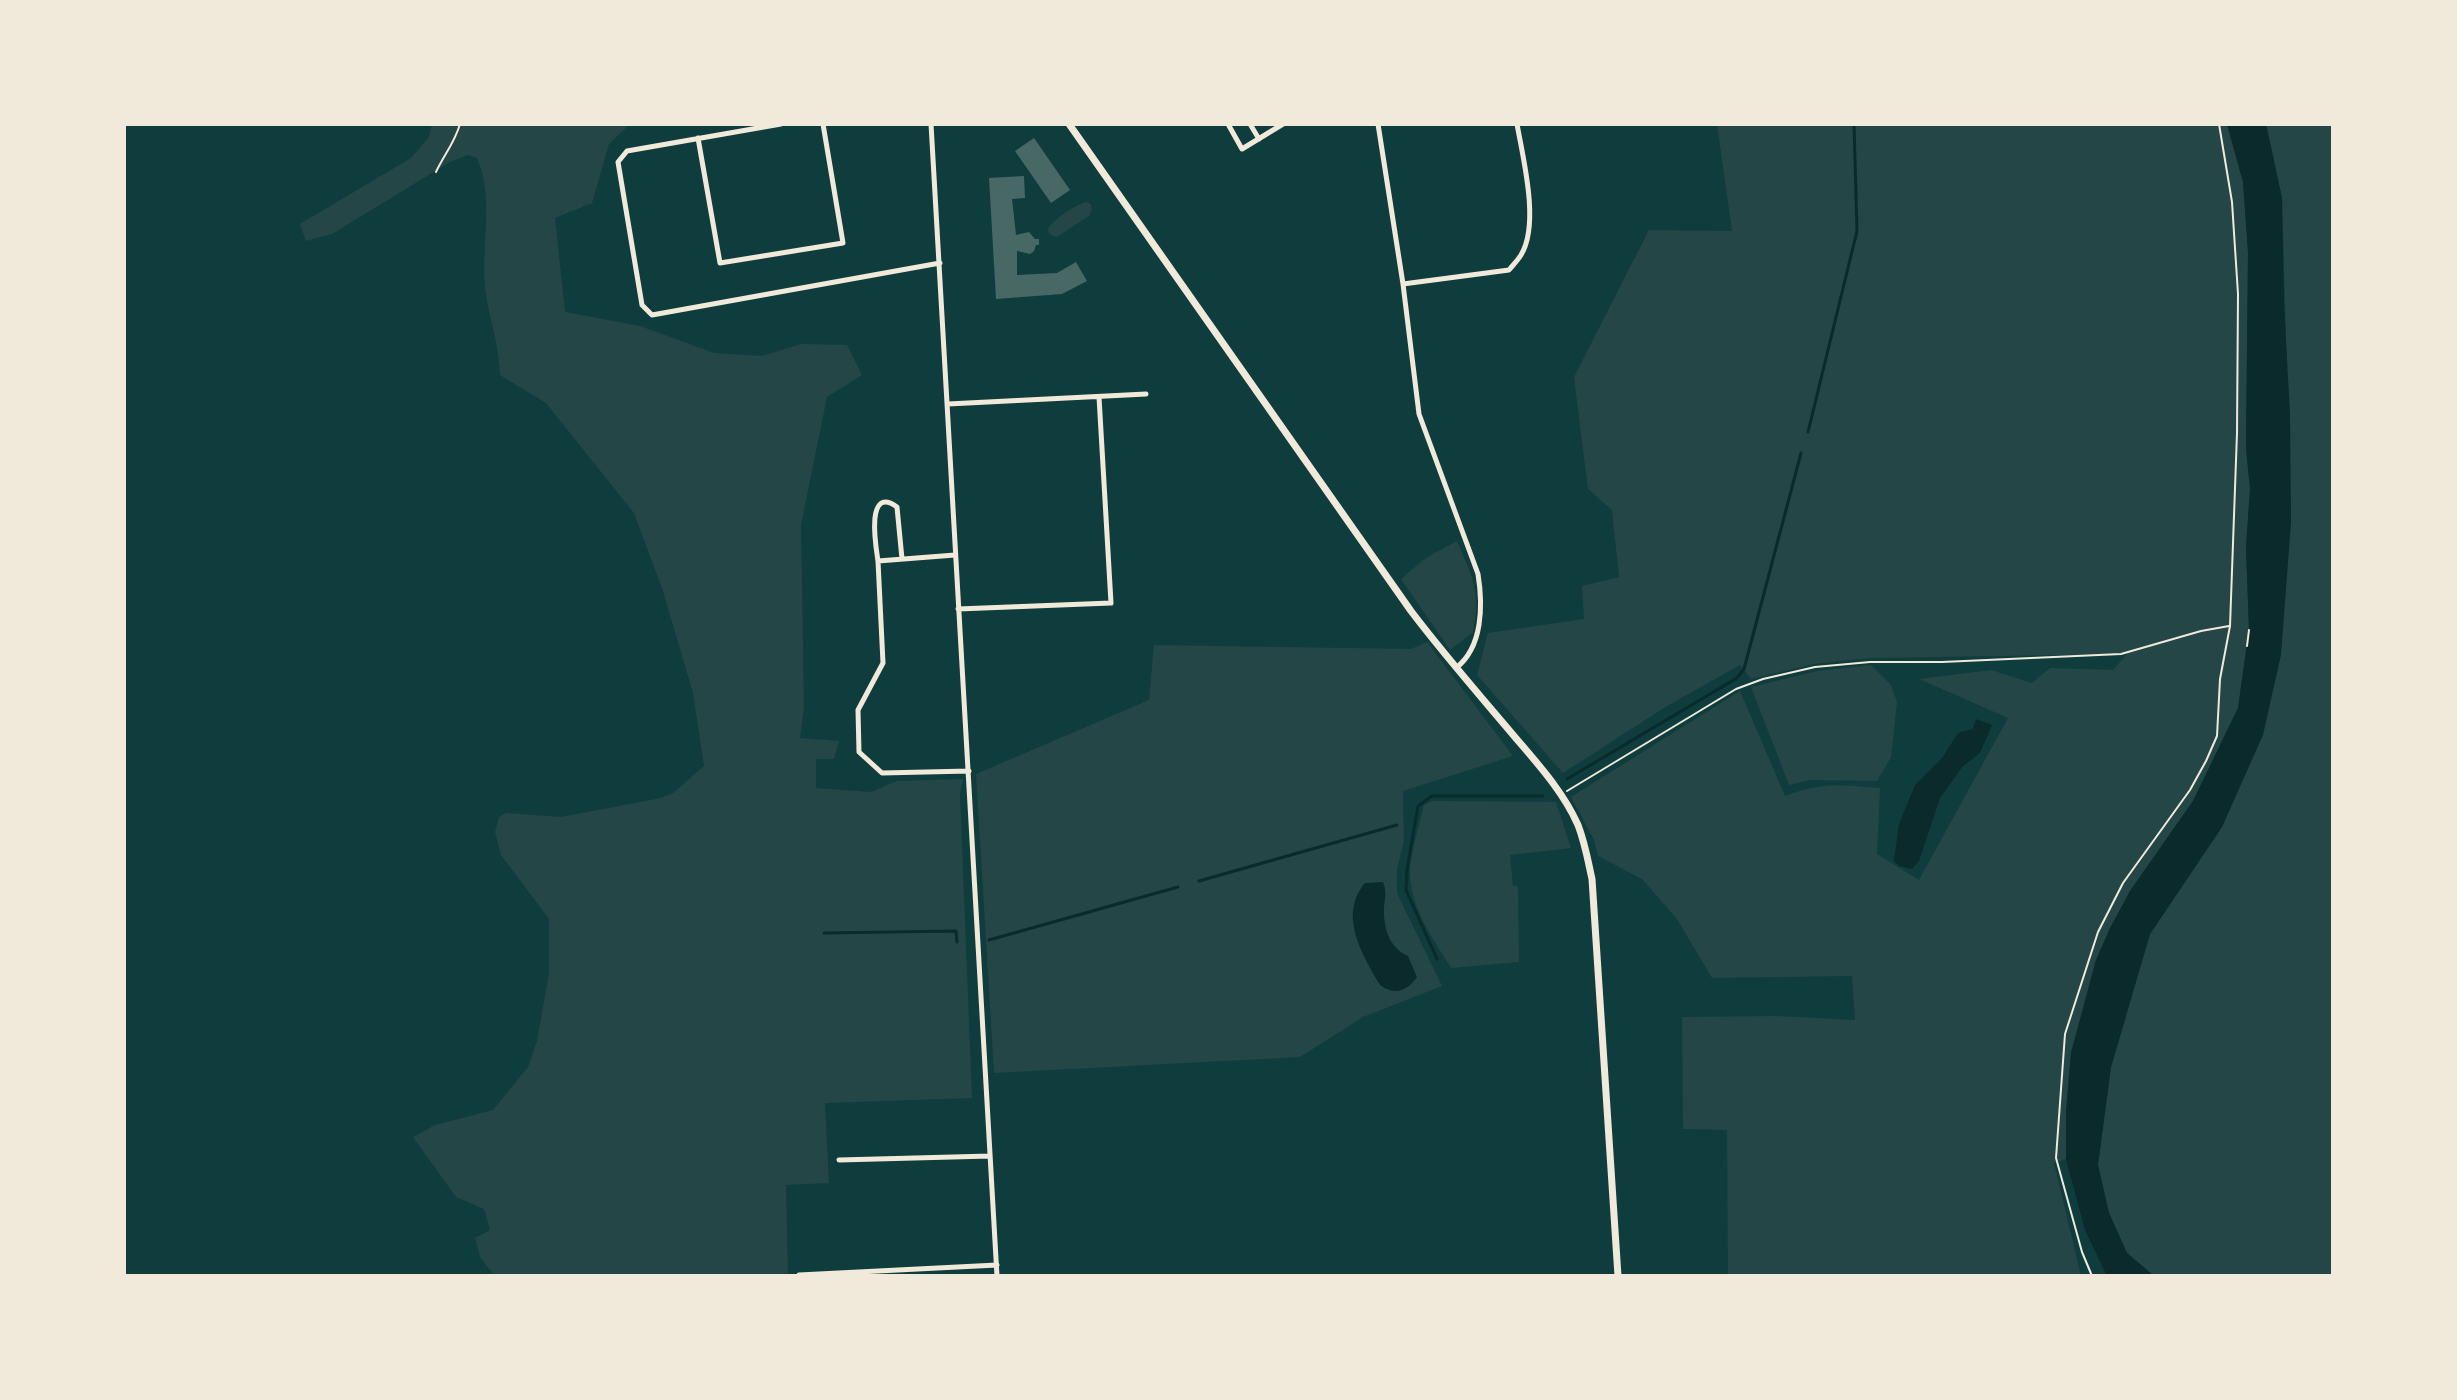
<!DOCTYPE html>
<style>
body{margin:0}
#map{position:relative;width:2457px;height:1400px;overflow:hidden;background:#0f3d3e;font-family:"Titillium Web",sans-serif}
canvas{display:block}
.frame{position:absolute;inset:0;border:126px solid #f1e9da;pointer-events:none}
</style>
<div id="map">
<canvas width="2457" height="1400"></canvas>
<div class="frame"></div>
</div>
<script>
const ctx = document.querySelector('canvas').getContext('2d');
ctx.lineJoin = 'round';
function paint(path, color) {
  ctx.fillStyle = color;
  ctx.fill(path, 'evenodd');
}
function stroke(path, color, width, dash) {
  ctx.strokeStyle = color;
  ctx.lineWidth = width;
  ctx.lineCap = dash ? 'butt' : 'round';
  ctx.setLineDash(dash || []);
  ctx.stroke(path);
}
paint(new Path2D(`
 M432,124H630L609,144L592,203L555,218L565,312L640,326L714,353L762,356L801,344L847,345L862,375L827,397L801,525L804,707L800,738L839,741L834,759H816V788L871,792L897,781L963,779L960,794L972,1098L825,1103L829,1183L786,1185L788,1276L494,1275L480,1257L475,1238L490,1230L484,1209L456,1197L413,1137L435,1125L493,1110L528,1067L537,1041L549,973V919L501,855L495,832L499,817L506,813L561,817L661,798L673,793L704,766L693,693L662,588L634,513L546,403L500,375C499,345 491,324 486,295C479,250 496,202 477,158L468,155L450,162L332,234L306,241L300,224L411,158L429,137Z
 M1717,124H2227L2243,182L2248,252L2246,448L2250,489L2246,547L2249,630L2238,708L2193,801L2130,891L2096,960L2071,1053L2066,1112V1159L2054,1163L2081,1276H1728L1727,1130L1683,1129L1682,1017L1777,1016L1855,1020L1852,976L1712,978L1677,919L1642,879L1598,856L1594,840L1571,797L1740,691L1785,796C1821,782 1842,785 1880,788L1877,854L1919,880L2008,718L1919,679L1991,670L2032,683L2050,668L2113,670L2127,654L1870,658L1814,664L1751,679L1740,665L1667,706L1563,773L1477,675L1488,633L1584,619L1582,586L1619,577L1612,510L1588,489L1574,377L1649,230L1732,231Z
 M2266,124H2333V1276H2154L2127,1253L2109,1213L2098,1165L2111,1067L2150,934L2222,827L2291,522L2282,198Z
 M1086,202L1091,204L1092,209L1089,216L1057,237L1049,234L1048,229C1055,218 1074,206 1086,202Z
 M1457,541C1473,578 1481,592 1473,632L1450,650L1401,579L1426,558Z
 M1427,642L1513,756L1403,791L1404,841L1397,869V893L1442,986L1363,1017L1300,1057L994,1073L976,774L1149,700L1154,645L1411,649Z
 M1871,665L1891,685L1897,702L1891,757L1877,781L1810,780L1789,785L1751,687L1817,671Z
 M1433,801L1556,802L1571,848L1510,855L1513,886H1518L1519,962L1451,968C1433,938 1408,905 1410,868C1412,848 1419,826 1424,805Z`), '#244646');
paint(new Path2D(`
 M2227,124H2266L2282,198L2284,303L2290,414L2291,522L2281,655L2263,735L2222,827L2150,934L2111,1067L2098,1165L2109,1213L2127,1253L2154,1276H2107L2085,1230L2066,1159V1112L2071,1053L2096,960L2110,928L2130,891L2193,801L2238,708L2249,630L2246,547L2250,489L2246,448L2248,252L2243,182Z
 M1976,719L1992,725L1980,753L1963,766L1940,798L1919,861L1912,869L1899,866L1894,861L1899,824L1915,785L1942,758L1958,733L1973,729Z
 M1383,882C1387,892 1385,897 1384,907C1383,927 1389,948 1408,956L1417,977C1407,991 1395,996 1380,985C1362,954 1338,915 1365,883Z`), '#0a2a2b');
stroke(new Path2D(`
 M1808,432L1857,231L1854,124
 M1567,779L1737,678L1744,669L1801,453
 M1199,881L1397,825
 M824,933L956,931L957,942
 M989,940L1178,887
 M1437,959L1406,890L1407,870L1418,806L1432,796H1543`), '#0a2a2b', 3);
paint(new Path2D(`
 M1034,138L1070,190L1051,203L1015,151Z
 M1024,176L1025,198L1012,199L1016,235L1029,232L1035,239H1039V245H1036L1034,251L1030,254L1017,251V275L1057,273L1076,262L1087,281L1062,294L996,299L989,178Z`), '#486865');
stroke(new Path2D(`
 M436,172C444,155 455,142 460,124
 M2247,646L2249,630
 M1567,791L1736,689L1763,679L1815,667L1870,662H1942L2121,654L2201,631L2229,626
 M2092,1276L2082,1252L2056,1158L2065,1034L2098,932L2123,883L2190,790L2206,761L2217,736L2220,679L2230,626L2237,433L2238,294L2232,202L2219,124`), '#f1e9da', 2);
stroke(new Path2D(`
 M781,124L627,151L618,162L642,305L652,315L940,263
 M931,124L997,1276
 M1228,124L1242,149L1283,124
 M1250,124L1259,139
 M1378,124L1403,284L1419,414L1478,574C1483,605 1483,647 1456,668
 M698,138L720,263L843,243L823,124
 M1403,284L1509,270C1513,265 1518,260 1521,255C1540,224 1523,158 1517,124
 M948,404L1146,394
 M955,555L878,561L883,663L858,710L859,752L882,773L969,771
 M878,561C876,548 865,484 897,507L902,559
 M958,609L1111,603L1099,397
 M839,1160L990,1156
 M799,1275L997,1265`), '#f1e9da', 5);
stroke(new Path2D(`
 M1069,124L1411,611C1442,652 1476,691 1509,730C1534,760 1562,789 1578,825C1585,843 1588,861 1592,879L1618,1276`), '#f1e9da', 7);
</script>
